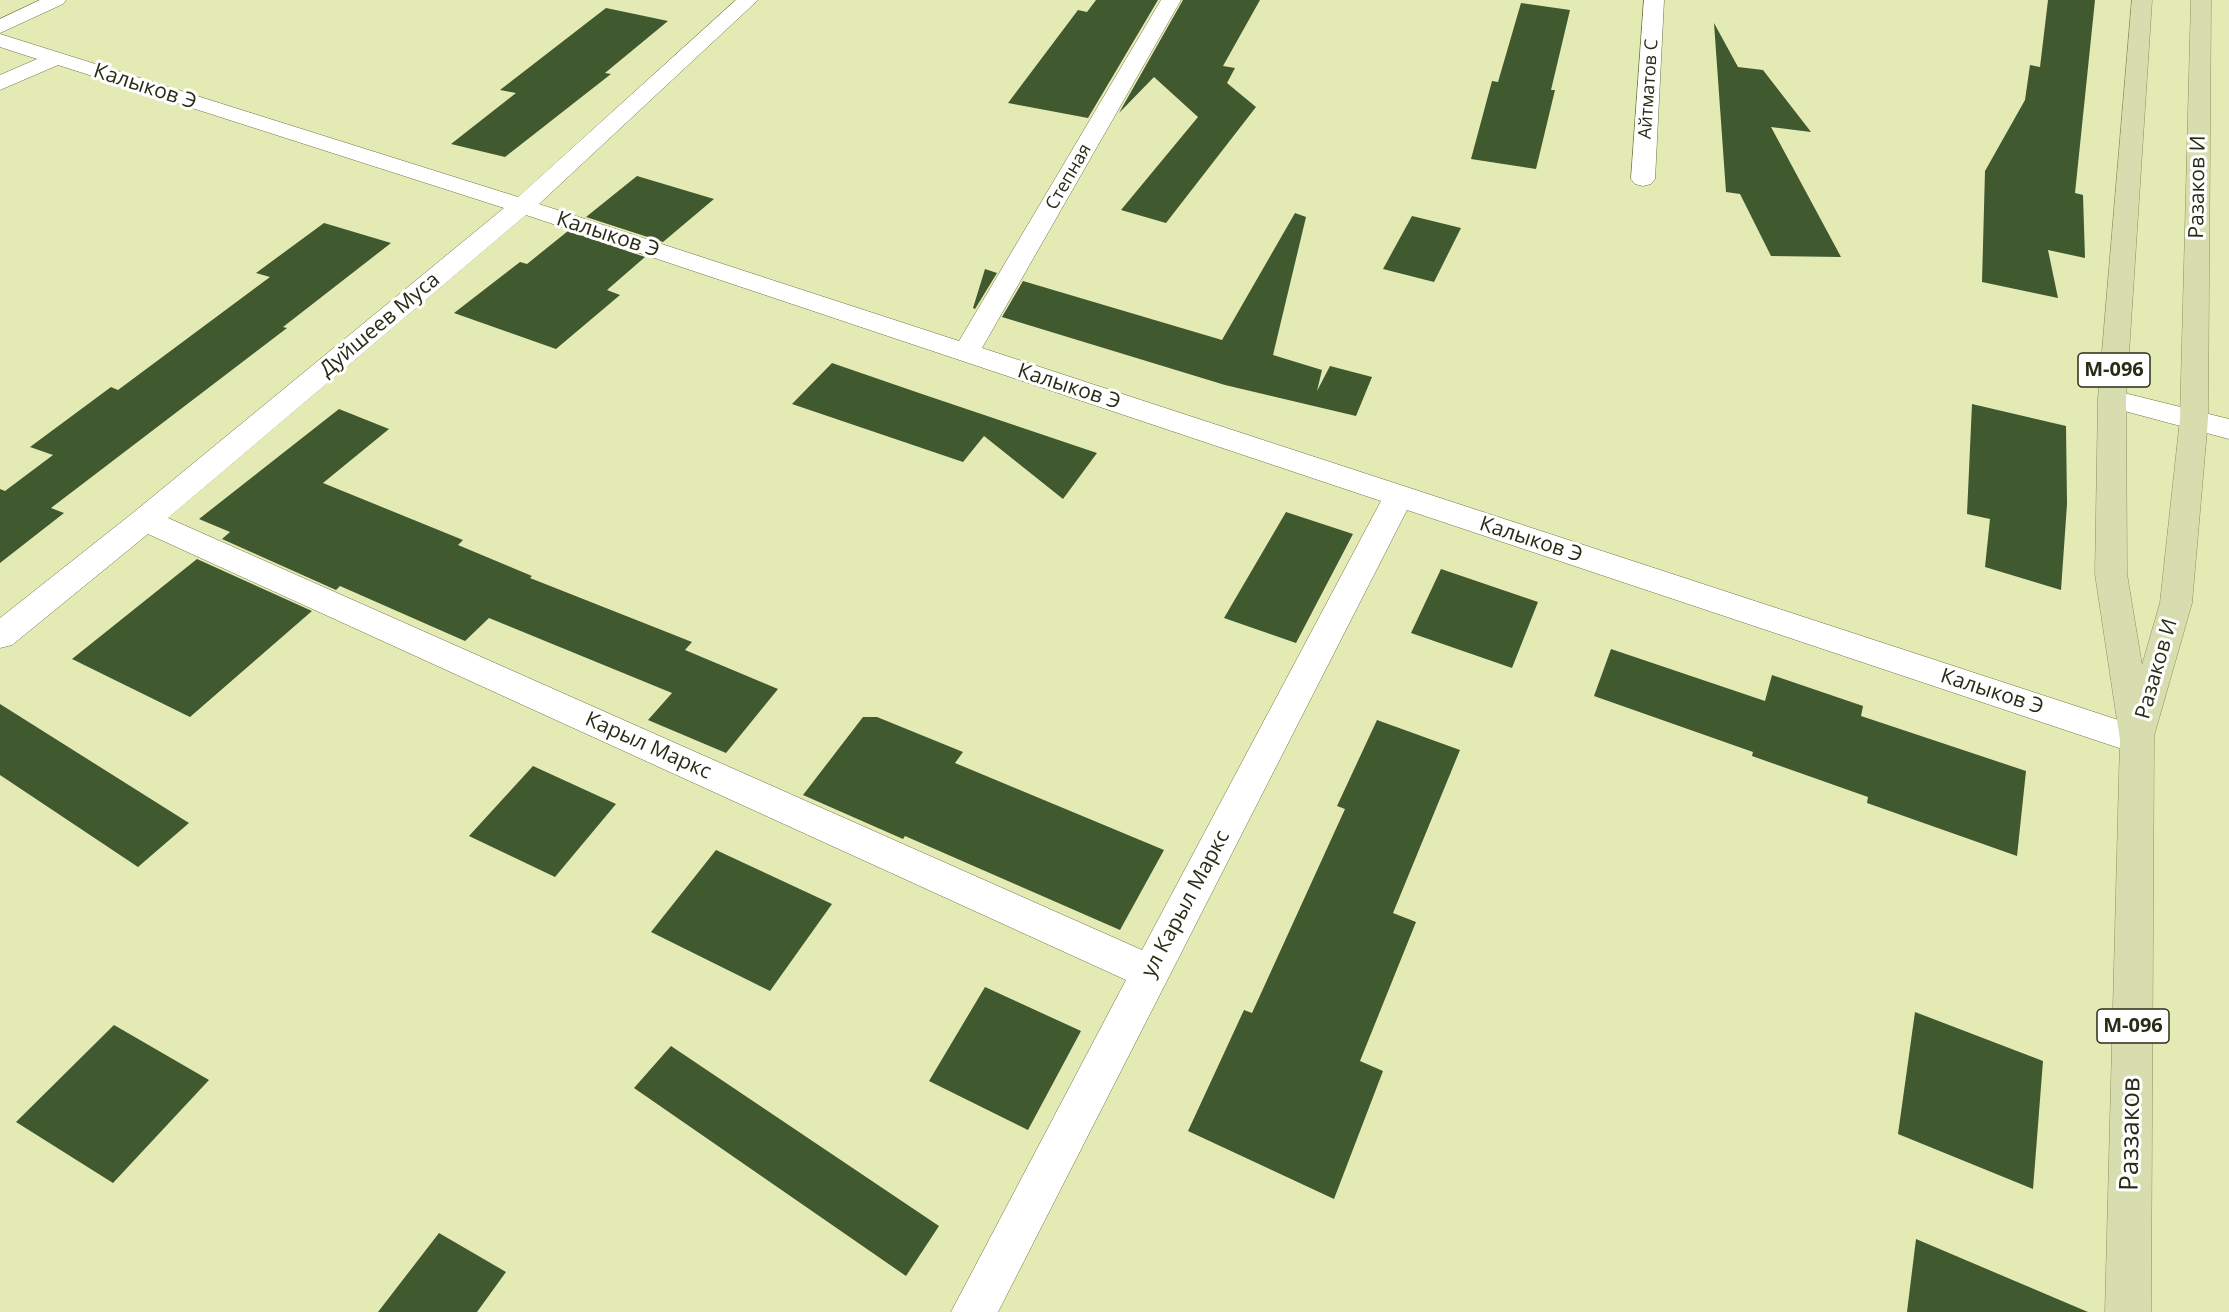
<!DOCTYPE html>
<meta charset="utf-8">
<style>
body{margin:0}
canvas{display:block;background:#e3eab4}
</style>
<canvas width="2229" height="1312"></canvas>
<script>
const ctx = document.querySelector('canvas').getContext('2d');
ctx.lineJoin = 'round';
function paint(path, color) {
  ctx.fillStyle = color;
  ctx.fill(path, 'evenodd');
}
function stroke(path, color, width, dash) {
  ctx.strokeStyle = color;
  ctx.lineWidth = width;
  ctx.lineCap = dash ? 'butt' : 'round';
  ctx.setLineDash(dash || []);
  ctx.stroke(path);
}
function write(font, color, halo, rows, align = 'center') {
  ctx.font = font + ' "Open Sans",sans-serif';
  ctx.lineWidth = 6;
  ctx.setLineDash([]);
  ctx.textBaseline = 'middle';
  ctx.strokeStyle = halo;
  ctx.fillStyle = color;
  for (const [text, x, y, turn = 0] of rows) {
    ctx.save();
    ctx.translate(x, y);
    ctx.rotate((+turn || 0) * Math.PI / 180);
    ctx.textAlign = isNaN(turn) ? turn : align;
    if (halo) ctx.strokeText(text, 0, 0);
    ctx.fillText(text, 0, 0);
    ctx.restore();
  }
}
paint(new Path2D(`
 M1096,0H1158L1088,118L1008,103L1078,10L1087,12Z
 M1183,0H1260L1223,66L1235,68L1227,83L1256,107L1166,223L1121,210L1198,117L1154,77L1119,113Z
 M2048,0H2095L2075,193L2083,195L2085,258L2048,250L2058,298L1982,282L1985,171L2025,100L2030,65L2040,67Z
 M1521,3L1570,10L1551,90H1555L1536,169L1471,159L1492,81L1498,82Z
 M606,8L668,21L605,73L611,74L505,157L451,144L516,93L500,90Z
 M1714,23L1738,67L1763,70L1811,132L1771,127L1841,257L1771,256L1740,194L1726,192Z
 M637,176L714,199L663,242L586,217Z
 M1295,213L1306,217L1273,355L1322,370L1317,391L1330,366L1372,377L1356,416L1225,385L1002,317L1023,281L1222,340Z
 M1412,216L1461,228L1434,282L1383,269Z
 M324,223L391,243L283,327L287,328L51,508L64,513L0,563V489L5,491L53,455L30,447L111,387L118,390L270,277L256,273Z
 M568,231L645,257L607,290L620,295L556,349L454,313L520,262L527,264Z
 M985,269L997,273L975,309L973,308Z
 M832,363L919,393L1097,453L1063,499L984,436L963,462L792,404Z
 M1972,404L2066,426L2067,504L2061,590L1985,567L1990,519L1967,514Z
 M339,409L389,429L323,483L463,540L458,545L532,576L530,578L692,642L685,650L778,689L726,753L648,720L672,693L489,618L465,641L340,586L336,590L222,539L230,532L199,519Z
 M1286,512L1353,534L1296,643L1224,618Z
 M197,559L312,611L190,717L72,659Z
 M1441,569L1538,602L1512,668L1411,633Z
 M1611,649L1765,701L1772,675L1863,706L1861,716L2026,771L2017,856L1867,803L1868,797L1752,756L1753,752L1594,696Z
 M0,704L189,823L138,867L0,775Z
 M863,717H877L963,752L955,763L1164,850L1120,930L905,836L903,839L803,795Z
 M1377,720L1460,750L1393,913L1416,922L1360,1061L1383,1071L1334,1199L1188,1131L1244,1010L1252,1013L1345,809L1337,806Z
 M533,766L616,804L555,877L469,836Z
 M716,850L832,904L770,991L651,932Z
 M985,987L1081,1031L1028,1130L929,1081Z
 M1915,1012L2043,1061L2033,1189L1898,1134Z
 M114,1025L209,1080L113,1183L16,1122Z
 M671,1046L939,1226L906,1276L634,1088Z
 M439,1233L506,1272L477,1312H378Z
 M1916,1239L2088,1312H1907Z`), '#40592f');
const minor = new Path2D(`
 M40,0H66L63,4L0,33V19Z
 M736,0H758L539,204L959,341L1161,0H1181L982,348L2149,730L2154,740L2149,750L2137,754L1407,510L998,1312H951L1126,980L148,534L12,645L0,648V618L134,512L504,208L58,65L0,90V75L37,59L0,47V34L518,197ZM526,215L1381,501L1142,950L168,518Z
 M1644,0H1664L1655,179L1651,184L1643,186L1635,184L1631,179Z
 M2112,390L2229,419V439L2102,405L2098,399L2102,393Z`);
const major = new Path2D(`
 M2132,0H2152L2126,399L2127,574L2142,665L2160,603L2180,419L2191,0H2211L2208,419L2192,603L2154,736L2151,1312H2105L2120,740L2095,574L2098,399Z`);
stroke(minor, '#6f7443', 1);
stroke(major, '#8a9158', 1);
paint(minor, '#fff');
paint(major, '#d8ddb0');
write('18px', '#2a2c17', '#fff', [
 ["Айтматов С",1649,89,-86],
 ["Степная",1069,177,-60]
]);
for (const [x, y, w] of [
 [2114,370,72],
 [2133,1026,72]
]) {
  const box = new Path2D();
  box.roundRect(x - w / 2, y - 17, w, 34, 4.5);
  ctx.fillStyle = '#fff';
  ctx.fill(box);
  stroke(box, '#2a2c17', 1.5);
}
write('bold 20px', '#2a2c17', null, [
 ["М-096",2114,370],
 ["М-096",2133,1026]
]);
write('21px', '#2a2c17', '#fff', [
 ["Калыков Э",145,87,18],
 ["Разаков И",2198,187,-89],
 ["Калыков Э",608,235,18],
 ["Дуйшеев Муса",380,325,-40],
 ["Калыков Э",1069,387,18],
 ["Калыков Э",1531,540,18],
 ["Разаков И",2157,669,-74],
 ["Калыков Э",1992,692,18],
 ["Карыл Маркс",648,746,24],
 ["ул Карыл Маркс",1186,904,-62]
]);
write('26px', '#2a2c17', '#fff', [
 ["Раззаков",2131,1134,-89]
]);
</script>
